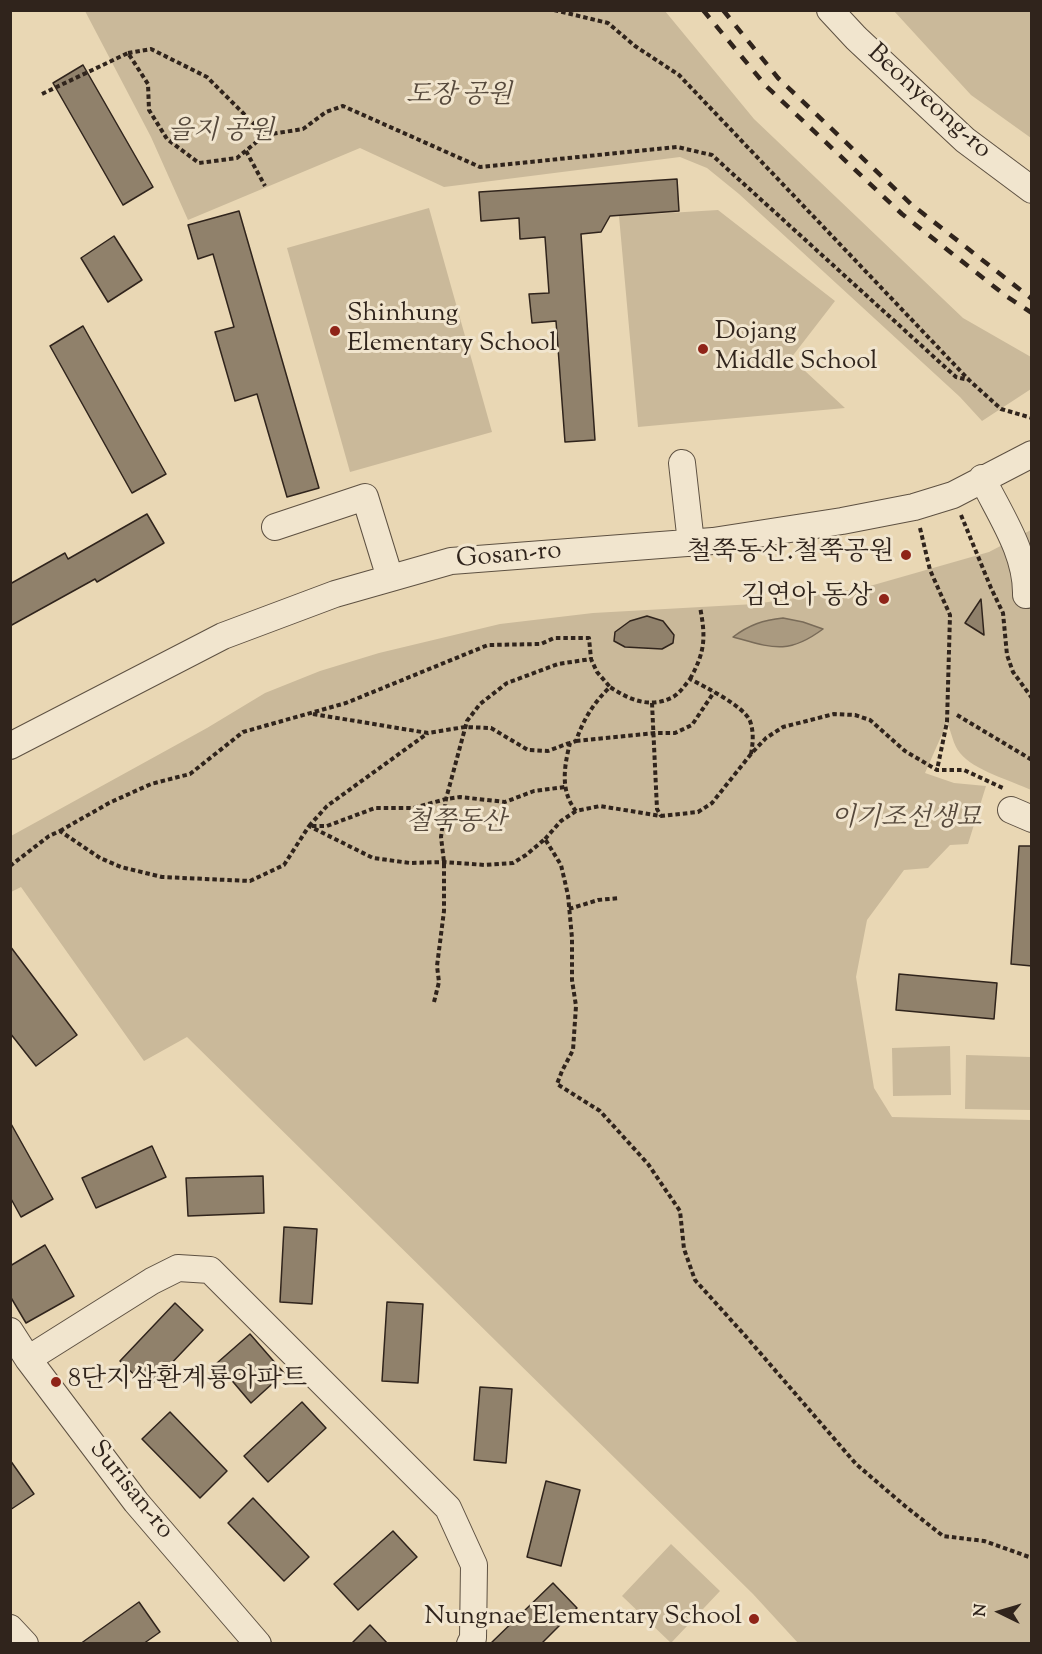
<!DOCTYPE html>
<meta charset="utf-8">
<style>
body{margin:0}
#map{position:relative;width:1042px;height:1654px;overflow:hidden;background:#e9d7b4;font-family:"Sorts Mill Goudy",serif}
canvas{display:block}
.frame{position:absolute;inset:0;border:12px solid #30241c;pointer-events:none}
.north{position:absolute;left:970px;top:1582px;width:60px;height:60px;-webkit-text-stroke:4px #f1e5ce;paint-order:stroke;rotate:275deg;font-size:16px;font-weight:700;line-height:24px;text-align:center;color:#30241c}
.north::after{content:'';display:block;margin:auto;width:21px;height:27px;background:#30241c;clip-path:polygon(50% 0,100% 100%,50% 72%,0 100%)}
</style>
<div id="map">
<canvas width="1042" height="1654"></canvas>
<div class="frame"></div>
<div class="north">N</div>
</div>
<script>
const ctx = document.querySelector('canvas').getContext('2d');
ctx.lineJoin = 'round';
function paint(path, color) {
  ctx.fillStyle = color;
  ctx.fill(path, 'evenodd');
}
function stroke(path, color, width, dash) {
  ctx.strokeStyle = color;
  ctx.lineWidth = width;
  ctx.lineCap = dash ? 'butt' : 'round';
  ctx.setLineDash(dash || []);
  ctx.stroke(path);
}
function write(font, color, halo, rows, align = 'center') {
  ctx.font = font + ' "Sorts Mill Goudy","Noto Serif KR",serif';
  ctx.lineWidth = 6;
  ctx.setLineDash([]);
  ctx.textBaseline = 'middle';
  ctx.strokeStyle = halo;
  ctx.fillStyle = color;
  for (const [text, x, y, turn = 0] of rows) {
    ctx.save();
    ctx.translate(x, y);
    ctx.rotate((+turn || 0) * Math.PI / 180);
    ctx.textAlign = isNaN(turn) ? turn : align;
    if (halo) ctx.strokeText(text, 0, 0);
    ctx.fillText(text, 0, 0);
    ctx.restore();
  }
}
paint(new Path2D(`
 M85,11H665L754,119L963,318L1031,357V389L982,421L960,397L739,194L707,168L680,157L444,187L360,148L188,220L151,137Z
 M894,11H1031V138L971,95Z
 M429,208L492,432L350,472L287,248Z
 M718,210L835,301L791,358L845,408L638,427L619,216Z
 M1031,530V790C1012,781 973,770 960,753C953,745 952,733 947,723L925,773L954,783L986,786L968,844L950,845L928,868L904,870L867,920L856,977L874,1088L892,1117L1031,1120V1643H798L753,1594L187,1037L144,1061L21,887L11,892V836L207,728L265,693L320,671L379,653L500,624L593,613L755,604L863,588L989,552Z
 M950,1046L951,1095L893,1096L892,1048Z
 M966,1055L1031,1057V1110L965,1109Z
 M671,1544L720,1591L671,1643L622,1596Z`), '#cab99a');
const water = new Path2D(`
 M783,618L803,622L823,629C788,655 773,648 733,637C749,625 763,620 783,618Z`);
paint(water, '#aa9a80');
stroke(water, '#796b58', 1.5);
const building = new Path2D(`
 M83,65L153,187L123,205L53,83Z
 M677,179L679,211L610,216L601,232L581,234L595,440L565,442L556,321L532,323L529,294L549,293L545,237L520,239L519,218L481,221L479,192Z
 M239,211L319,488L287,497L257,394L235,401L215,332L234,327L213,254L198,259L188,225Z
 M114,236L142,280L108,302L81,258Z
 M83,326L166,474L132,493L50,346Z
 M147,514L164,543L97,582L95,579L10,626V584L65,553L68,559Z
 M981,599L984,635L965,623Z
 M647,616L663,621L674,635L673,643L662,649L625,647L614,641L615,632L630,621Z
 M1019,846H1032V966L1011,964Z
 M10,946L77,1035L36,1066L10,1033Z
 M899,974L997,983L994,1019L896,1010Z
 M10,1122L53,1199L21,1217L10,1197Z
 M152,1146L166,1177L96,1208L82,1178Z
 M263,1176L264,1213L188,1216L186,1178Z
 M284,1227L317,1229L312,1304L280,1302Z
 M45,1245L74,1296L26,1323L10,1296V1266Z
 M387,1302L423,1304L418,1383L382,1381Z
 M175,1303L203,1330L148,1388L120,1361Z
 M250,1334L284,1373L251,1403L217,1363Z
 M480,1387L512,1389L506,1463L474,1460Z
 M302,1402L326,1428L268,1482L244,1456Z
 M170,1412L227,1471L200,1498L142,1439Z
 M10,1460L34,1494L10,1510Z
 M546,1481L580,1490L561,1566L527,1557Z
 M253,1498L309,1557L284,1581L228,1523Z
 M393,1531L417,1557L358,1610L334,1584Z
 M553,1583L577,1608L541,1644H490Z
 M139,1602L160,1632L143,1644H80Z
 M370,1625L388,1644H351Z`);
paint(building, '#90816b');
stroke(building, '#30241c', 1.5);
const minor = new Path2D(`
 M830,10L856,38L965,140L1032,190
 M682,463L691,543
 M982,478C1000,515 1027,553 1026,595
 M275,527L365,497L390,578
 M10,746L223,636L335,594L451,561L713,541L842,521L914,507L953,495L1032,454
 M1011,810L1032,819
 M10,1331L28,1359L136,1502L258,1644
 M28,1359L152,1281L178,1268L210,1270L448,1508L474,1565L473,1638L470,1644
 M10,1628L25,1644`);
stroke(minor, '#5e5142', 28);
stroke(new Path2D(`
 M554,10L608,23L635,46L679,75L969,380L1001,409L1032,418
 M128,53L151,49L207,77L265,135
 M42,94L128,53L148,84L149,110L167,139L199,163L237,158L265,135L303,129L326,112L343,106L480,167L677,147L712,155L956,377L969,380
 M246,151L265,186
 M961,515L991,588L1003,613L1007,655L1013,672L1032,698
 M920,528L930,570L950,615L947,722L937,770
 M690,679C705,652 706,638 700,607
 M652,703L657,809L661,816
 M313,714L428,733L465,727L491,728L528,750L548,751L569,743
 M957,715L1032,760
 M576,741L655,733H675L692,725L714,692
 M751,754L712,803L698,812L661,816L600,806L576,811C560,791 564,767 570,743L576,741C583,720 594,702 610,687C630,700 650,709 673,697C680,693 685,685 690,679C705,687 744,706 750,721C754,732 753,743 751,754L766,738L783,727L834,714L855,715L870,720L905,751L937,770H964L1005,789
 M309,826L327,806L428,733
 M312,826H327L375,808H413L446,799L460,797L505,802L534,791L565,787
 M60,831L109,803L151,784L190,774L243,732L346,703L488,645L541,644L554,638H589L591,659
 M545,839L561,821L576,811
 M10,866L49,836L60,831L100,858L121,867L162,877L250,881L284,865L309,826L373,858L410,863L444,862L485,865L513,863L526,855L545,839L561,865L568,895L572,938V980L576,1006L573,1050L562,1071L557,1084L600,1111L648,1164L680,1211L684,1249L695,1280L749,1340L856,1464L905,1506L943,1536L984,1541L1032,1558
 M569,909L598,900L620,898
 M434,1002L439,982L437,966L444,911V862L441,837L446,799L467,721L480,704L507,683L558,664L591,659L597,672L610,687`), '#30241c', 4, [4.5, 3]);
stroke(minor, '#f1e5ce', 26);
stroke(new Path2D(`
 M703,10L766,86L902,214L1006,296L1032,313
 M723,10L778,78L911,204L1032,299`), '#30241c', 4.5, [10, 10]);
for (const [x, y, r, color] of [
 [335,331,6,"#8f2418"],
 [703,349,6,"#8f2418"],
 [906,555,6,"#8f2418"],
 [884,599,6,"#8f2418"],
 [56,1382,6,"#8f2418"],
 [754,1619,6,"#8f2418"]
]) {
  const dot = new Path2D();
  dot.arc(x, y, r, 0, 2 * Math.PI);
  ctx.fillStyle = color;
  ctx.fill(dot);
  stroke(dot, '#f1e5ce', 2);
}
write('italic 26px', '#56493c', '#f1e5ce', [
 ["도장 공원",459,98],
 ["을지 공원",221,134],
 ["이기조선생묘",906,821],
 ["철쭉동산",456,825]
]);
write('26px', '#30241c', '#f1e5ce', [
 ["Beonyeong-ro",928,103,42],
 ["Gosan-ro",509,557,-5],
 ["Surisan-ro",130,1491,51]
]);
write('26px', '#30241c', '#f1e5ce', [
 ["Shinhung",347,316],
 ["Elementary School",347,346],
 ["Dojang",715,334],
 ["Middle School",715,364],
 ["철쭉동산.철쭉공원",894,555,"right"],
 ["김연아 동상",872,599,"right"],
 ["8단지삼환계룡아파트",68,1382],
 ["Nungnae Elementary School",742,1619,"right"]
], 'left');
</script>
